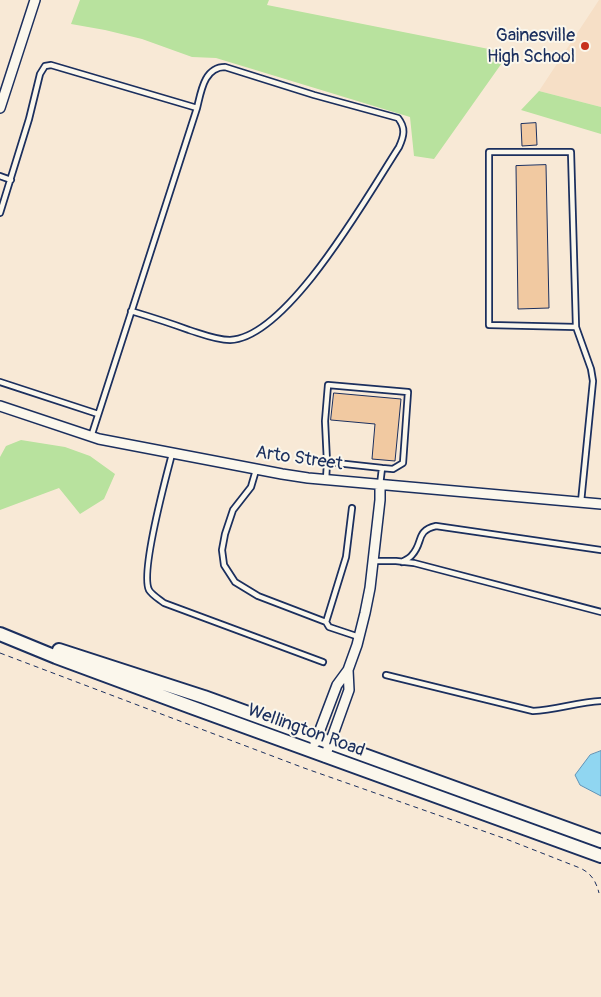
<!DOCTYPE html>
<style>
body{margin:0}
canvas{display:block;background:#f8e9d6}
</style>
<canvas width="601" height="997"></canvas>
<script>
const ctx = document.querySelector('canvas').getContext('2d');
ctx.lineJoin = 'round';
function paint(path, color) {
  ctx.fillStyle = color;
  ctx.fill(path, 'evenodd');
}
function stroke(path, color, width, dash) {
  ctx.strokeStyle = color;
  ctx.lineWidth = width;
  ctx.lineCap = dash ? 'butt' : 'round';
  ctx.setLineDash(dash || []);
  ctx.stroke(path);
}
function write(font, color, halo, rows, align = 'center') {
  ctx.font = font + ' Pangolin,sans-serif';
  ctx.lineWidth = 4;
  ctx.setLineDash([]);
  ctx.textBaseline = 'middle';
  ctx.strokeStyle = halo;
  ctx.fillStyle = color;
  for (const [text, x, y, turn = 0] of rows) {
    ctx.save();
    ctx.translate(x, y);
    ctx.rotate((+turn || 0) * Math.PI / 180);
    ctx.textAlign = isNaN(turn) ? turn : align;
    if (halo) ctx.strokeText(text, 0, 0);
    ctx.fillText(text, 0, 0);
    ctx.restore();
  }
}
paint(new Path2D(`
 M599,0H601V107L539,91Z`), '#f6dfc6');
paint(new Path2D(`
 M80,0H269L267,5L509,53L434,159L414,156L410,117L216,58L192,57L142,39L105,30L71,24Z
 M539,91L601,107V134L521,110Z
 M21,440L65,447L90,456L115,474L104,499L80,514L59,488L0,510V457L6,446Z`), '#b8e29e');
const water = new Path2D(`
 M601,751V796L580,785L575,775L590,755Z`);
paint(water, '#90d6f1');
stroke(water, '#6193b6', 1);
const building = new Path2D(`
 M536,123L537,145L522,146L521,124Z
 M546,165L549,308L518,309L516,166Z
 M334,393L401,399L395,461L372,459L375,424L331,420Z`);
paint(building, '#f1c9a1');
stroke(building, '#1b2f5e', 1);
const lane = new Path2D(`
 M0,176L11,180
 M0,213L29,119L40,74L45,66L51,65L197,108L91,437
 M131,311C151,317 170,323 189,330C202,334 216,340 230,340C288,338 369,193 399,147C404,136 406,128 398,118L314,95L225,67C204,67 201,92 197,108
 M576,327L489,325V152H571L576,327L591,369L593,381L581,502
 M0,382L98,414
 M172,454C166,477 140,572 149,590C152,595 159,599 164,603L323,662
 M256,470L251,487L233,510L225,534L222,550L224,565L235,582L258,596L326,622
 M326,480L327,462
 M380,485L382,468L327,462L325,421L328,385L408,392L403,463L393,469L382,468
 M352,508L346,557L326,622L329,627L359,637
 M373,561H396L414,563L601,612
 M402,562C405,560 410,558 412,555C424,542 415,531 436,526L601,550
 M386,675L533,711C556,710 578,702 601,701`);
const street = new Path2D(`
 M0,108L35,0
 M0,406L99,439L282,474L308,478L601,504
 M315,743L337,685L348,670L357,645L365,613L370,588L380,500V485
 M325,757L349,690L348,670`);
const secondary = new Path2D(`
 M0,634L56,657L191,707L601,856
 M59,650L204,697L601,841`);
stroke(lane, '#1b2f5e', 8);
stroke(street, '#1b2f5e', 12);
stroke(secondary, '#1b2f5e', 16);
stroke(new Path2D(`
 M0,653L304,768L506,839L580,868C591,873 596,881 599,893`), '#1b2f5e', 1, [5, 4]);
stroke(lane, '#fbf7ec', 4.5);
stroke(street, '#fbf7ec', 9);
stroke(secondary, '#fbf7ec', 12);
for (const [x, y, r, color] of [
 [585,46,5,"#c8321e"]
]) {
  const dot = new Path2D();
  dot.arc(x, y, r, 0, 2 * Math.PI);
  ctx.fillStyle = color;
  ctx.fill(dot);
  stroke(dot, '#fbf7ec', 2);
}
write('18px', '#1b2f5e', '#fbf7ec', [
 ["Gainesville",575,36],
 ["High School",575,57]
], 'right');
write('18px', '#1b2f5e', '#fbf7ec', [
 ["Arto Street",299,459,8],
 ["Wellington Road",306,731,20]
]);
</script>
